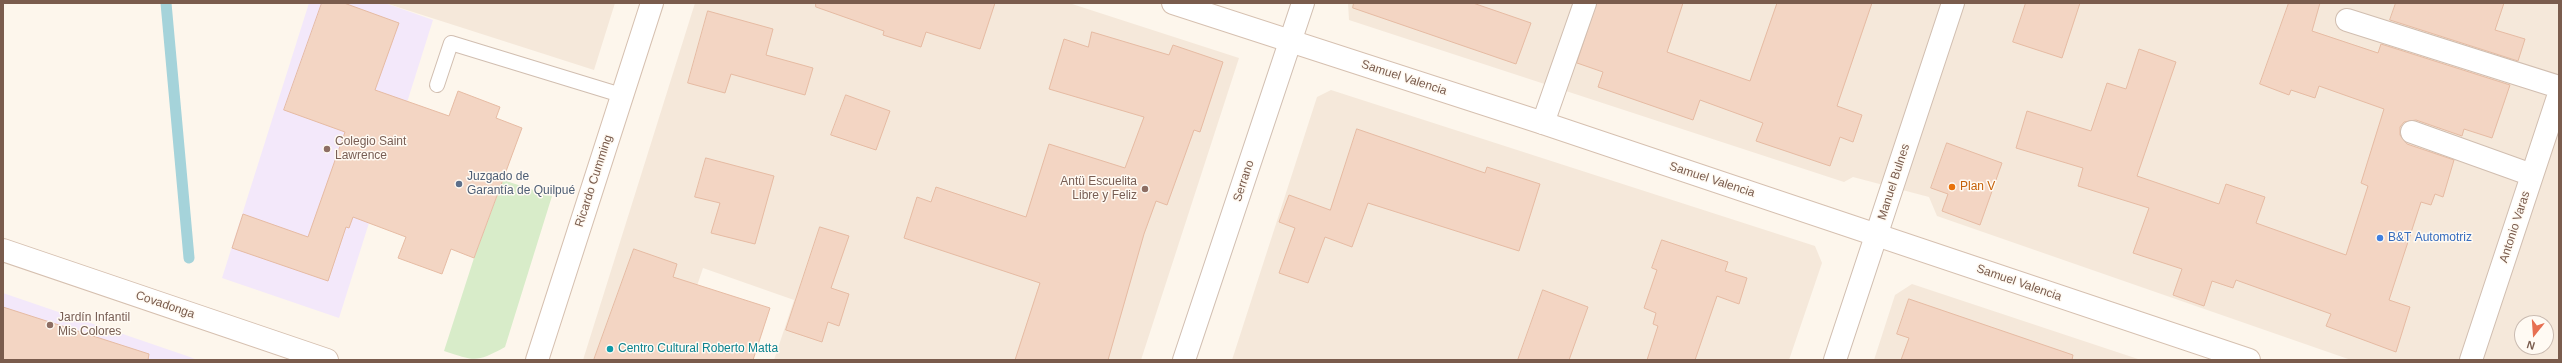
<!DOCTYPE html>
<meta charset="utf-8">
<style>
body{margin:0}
#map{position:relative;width:2562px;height:363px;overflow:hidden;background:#fdf6ec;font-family:Arial,sans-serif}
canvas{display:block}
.frame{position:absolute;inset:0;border:4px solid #7a5c4d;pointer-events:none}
.north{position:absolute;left:2514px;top:315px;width:40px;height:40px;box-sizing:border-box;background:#fffaf3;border:1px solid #cabbb1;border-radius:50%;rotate:197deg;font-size:11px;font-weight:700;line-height:16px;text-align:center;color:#7a5c4d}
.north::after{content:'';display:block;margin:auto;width:14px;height:18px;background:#e76f51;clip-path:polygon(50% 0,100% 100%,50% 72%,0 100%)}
</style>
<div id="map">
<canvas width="2562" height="363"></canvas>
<div class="frame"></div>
<div class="north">N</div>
</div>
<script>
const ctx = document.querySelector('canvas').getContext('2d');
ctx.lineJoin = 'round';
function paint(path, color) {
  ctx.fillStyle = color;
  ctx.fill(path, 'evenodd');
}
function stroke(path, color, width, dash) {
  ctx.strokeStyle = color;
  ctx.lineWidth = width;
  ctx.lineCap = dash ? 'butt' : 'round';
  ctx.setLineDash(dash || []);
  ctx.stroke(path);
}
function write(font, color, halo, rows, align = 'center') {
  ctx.font = font + ' Arial,sans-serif';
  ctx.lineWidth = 3;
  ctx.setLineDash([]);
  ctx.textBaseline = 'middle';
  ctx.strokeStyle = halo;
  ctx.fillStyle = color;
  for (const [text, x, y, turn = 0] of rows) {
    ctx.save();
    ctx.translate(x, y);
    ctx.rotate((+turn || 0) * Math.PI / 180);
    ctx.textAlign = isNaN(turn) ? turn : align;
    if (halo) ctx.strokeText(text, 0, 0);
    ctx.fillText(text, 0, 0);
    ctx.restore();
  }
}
paint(new Path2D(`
 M385,3H615L594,70Z
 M695,3H1069L1239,58L1141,360H774L794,300L703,268L672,360H583Z
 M1348,3H2559V360H2351L1937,216L1929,197L1853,177L1844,182L1349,20ZM2522,323H2546V347H2522Z
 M1331,90L1815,246L1822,263L1789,360H1232L1317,97Z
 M1912,284L2141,360H1874L1895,295Z`), '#f5e8da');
paint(new Path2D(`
 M309,3H385L433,20L339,318L222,278Z
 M3,293L190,357L197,360H3Z`), '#f3e8fa');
paint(new Path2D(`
 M503,180L552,196L505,347C476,363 475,361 444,351L474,258Z`), '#d8ecc9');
stroke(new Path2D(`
 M166,3L189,258`), '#a5d3da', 11);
const building = new Path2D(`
 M322,3H344L399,23L375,90L449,116L458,91L500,107L496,118L522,128L474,258L451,249L442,274L398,258L406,237L353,217L349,228L346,227L328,281L232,248L243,214L308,237L345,132L284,110Z
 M816,3H995L980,49L926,32L921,47L883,35L884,31L816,7Z
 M1354,3H1473L1531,23L1516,64L1353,8Z
 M1597,3H1683L1667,52L1750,81L1777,3H1872L1837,106L1862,115L1853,142L1840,137L1830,166L1756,141L1763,123L1700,100L1693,120L1598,87L1603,72L1577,63Z
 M2026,3H2080L2062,58L2013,42Z
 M2289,3H2320L2312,31L2378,53L2381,44L2510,85L2492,138L2464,129L2462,136L2416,120L2404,122L2400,127V135L2407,144L2454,160L2443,197L2435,194L2431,205L2421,202L2389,300L2410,307L2396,352L2326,326L2331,314L2236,280L2233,288L2212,281L2204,306L2173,295L2182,269L2133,253L2149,208L2078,186L2083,168L2016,148L2027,111L2091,131L2107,83L2126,89L2139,49L2176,62L2137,176L2219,204L2226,184L2265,197L2256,223L2346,255L2368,186L2361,183L2384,109L2319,86L2315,98L2291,90L2289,95L2260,84Z
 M2396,3H2504L2495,30L2525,39L2518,61L2390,20Z
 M708,11L773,29L766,55L813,68L805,95L731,74L725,93L688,83Z
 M1092,32L1169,55L1173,45L1223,62L1200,132L1194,130L1167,205L1156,201L1144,234L1108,360H1015L1040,283L904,238L917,197L931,202L936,187L1026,217L1049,144L1125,168L1144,117L1049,89L1064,39L1088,47Z
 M846,95L890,111L876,150L831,135Z
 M1357,129L1485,173L1487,167L1540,184L1519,251L1368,203L1352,247L1325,237L1308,283L1279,273L1295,228L1279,222L1289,195L1330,210Z
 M1947,143L2002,163L1980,225L1942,211L1948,194L1931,188Z
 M706,158L774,176L755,244L711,233L720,203L695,197Z
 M820,227L849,236L831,288L849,294L839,326L828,322L822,342L786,330Z
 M1662,240L1728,262L1725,271L1747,278L1739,304L1717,296L1695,360H1647L1658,326L1653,324L1656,313L1644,308L1657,270L1652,268Z
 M634,249L677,264L673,277L770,308L753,360H594Z
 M1543,290L1588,307L1569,360H1518Z
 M1909,299L2073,355L2072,360H1901L1909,338L1897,334Z
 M3,307L149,354L148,360H3Z`);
paint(building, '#f3d5c3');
stroke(building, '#e6bba3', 1);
const lane = new Path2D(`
 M437,85L451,43L621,95`);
const street = new Path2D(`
 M2347,20L2559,87
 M1543,123L1585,3
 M2412,132L2532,175
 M1184,360L1303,3
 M1835,360L1953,3
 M2471,360L2559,94`);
const secondary = new Path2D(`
 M1173,3L1543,123L2249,360
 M3,250L327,360
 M537,360L652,3`);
stroke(lane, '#d1beb0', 16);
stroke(street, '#d1beb0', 24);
stroke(secondary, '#d6c0b0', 24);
stroke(lane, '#fff', 14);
stroke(street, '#fff', 22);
stroke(secondary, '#fff', 22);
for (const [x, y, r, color] of [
 [327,149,4,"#8d6e63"],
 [459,184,4,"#5c6f8a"],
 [1952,187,4,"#e8710a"],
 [1145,189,4,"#8d6e63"],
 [2380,238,4,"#3f7fe0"],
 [50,325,4,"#8d6e63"],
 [610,349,4,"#0f9aa8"]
]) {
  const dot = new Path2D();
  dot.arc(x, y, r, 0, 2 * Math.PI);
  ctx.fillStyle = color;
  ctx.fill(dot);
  stroke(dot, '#fffaf3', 1.5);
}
write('12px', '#7a5c4d', '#fffaf3', [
 ["Samuel Valencia",1404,78,18],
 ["Samuel Valencia",1712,180,18],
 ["Ricardo Cumming",594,181,-72],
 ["Serrano",1244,181,-72],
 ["Manuel Bulnes",1894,182,-72],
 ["Antonio Varas",2515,227,-72],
 ["Samuel Valencia",2019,283,19],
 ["Covadonga",165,305,19]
]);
write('12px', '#785e54', '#fffaf3', [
 ["Colegio Saint",335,142],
 ["Lawrence",335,156],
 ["Antü Escuelita",1137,182,"right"],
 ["Libre y Feliz",1137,196,"right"],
 ["Jardín Infantil",58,318],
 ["Mis Colores",58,332]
], 'left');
write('12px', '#4e5e75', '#fffaf3', [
 ["Juzgado de",467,177],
 ["Garantía de Quilpué",467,191]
], 'left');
write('12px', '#c56008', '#fffaf3', [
 ["Plan V",1960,187]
], 'left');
write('12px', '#366cbe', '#fffaf3', [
 ["B&T Automotriz",2388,238]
], 'left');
write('12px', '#0d838f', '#fffaf3', [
 ["Centro Cultural Roberto Matta",618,349]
], 'left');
</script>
